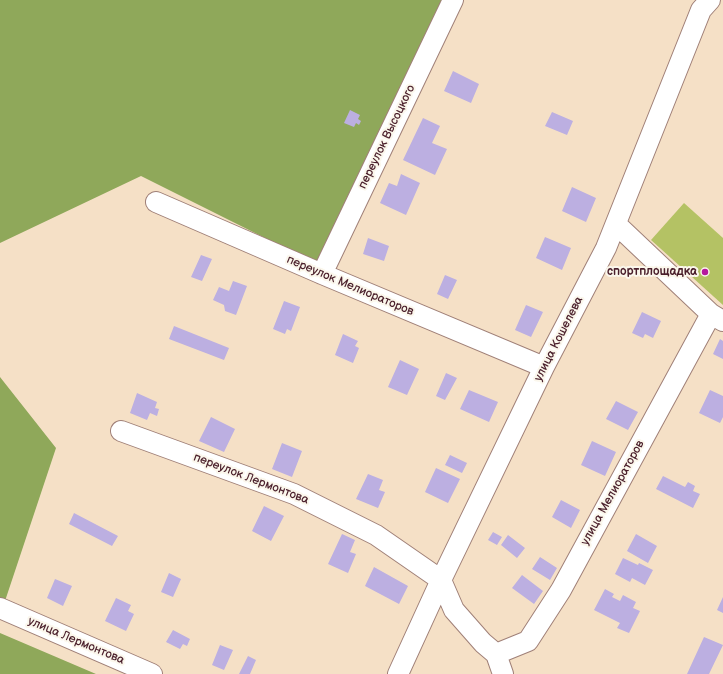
<!DOCTYPE html>
<meta charset="utf-8">
<style>
body{margin:0}
canvas{display:block;background:#f5e0c6}
</style>
<canvas width="723" height="674"></canvas>
<script>
const ctx = document.querySelector('canvas').getContext('2d');
ctx.lineJoin = 'round';
function paint(path, color) {
  ctx.fillStyle = color;
  ctx.fill(path, 'evenodd');
}
function stroke(path, color, width, dash) {
  ctx.strokeStyle = color;
  ctx.lineWidth = width;
  ctx.lineCap = dash ? 'butt' : 'round';
  ctx.setLineDash(dash || []);
  ctx.stroke(path);
}
function write(font, color, halo, rows, align = 'center') {
  ctx.font = font + ' "Balsamiq Sans",sans-serif';
  ctx.lineWidth = 4;
  ctx.setLineDash([]);
  ctx.textBaseline = 'middle';
  ctx.strokeStyle = halo;
  ctx.fillStyle = color;
  for (const [text, x, y, turn = 0] of rows) {
    ctx.save();
    ctx.translate(x, y);
    ctx.rotate((+turn || 0) * Math.PI / 180);
    ctx.textAlign = isNaN(turn) ? turn : align;
    if (halo) ctx.strokeText(text, 0, 0);
    ctx.fillText(text, 0, 0);
    ctx.restore();
  }
}
paint(new Path2D(`
 M684,203L723,238V305L651,240Z`), '#b4c264');
paint(new Path2D(`
 M0,0H445L321,266L141,176L0,243Z
 M0,377L56,448L0,616Z
 M0,633L96,674H0Z`), '#8fa85a');
paint(new Path2D(`
 M453,71L479,84L471,103L444,91Z
 M350,110L360,115L358,119L361,121L359,125L356,123L354,127L344,123Z
 M552,112L573,121L567,135L545,126Z
 M423,118L440,126L432,143L447,149L435,175L403,160Z
 M401,174L420,183L406,215L380,203L389,183L397,186Z
 M572,187L596,198L586,222L562,211Z
 M545,237L571,248L562,270L536,258Z
 M368,238L389,246L384,261L363,254Z
 M201,255L212,259L202,281L191,277Z
 M445,275L457,280L448,299L437,294Z
 M233,281L247,286L236,315L225,311L224,305L213,300L219,287L229,291Z
 M284,301L300,307L291,331L287,329L285,334L273,329Z
 M526,305L543,312L531,337L515,330Z
 M642,312L661,321L653,338L645,334L643,338L632,333Z
 M174,326L229,348L224,360L169,339Z
 M343,334L358,341L355,346L359,348L353,363L335,355Z
 M720,339L723,341V359L713,354Z
 M400,360L419,369L407,395L388,387Z
 M446,373L457,378L445,400L436,396Z
 M469,390L498,402L489,422L460,409Z
 M710,390L723,396V417L720,423L699,413Z
 M137,393L157,402L155,408L159,409L157,416L150,413L147,420L130,413Z
 M616,401L638,412L628,430L606,419Z
 M211,417L235,429L224,452L199,441Z
 M592,441L616,452L605,476L581,465Z
 M282,443L302,451L292,477L272,469Z
 M450,455L467,463L462,473L445,465Z
 M436,468L460,479L448,503L425,492Z
 M368,474L383,480L379,490L385,492L378,508L356,499Z
 M663,476L685,487L688,482L695,486L693,491L700,494L693,508L656,489Z
 M561,500L580,510L571,528L552,517Z
 M264,506L284,516L271,541L252,531Z
 M74,513L118,536L112,546L69,524Z
 M493,532L502,537L497,545L488,540Z
 M342,534L355,540L350,552L356,554L348,573L328,564Z
 M636,534L657,546L648,563L627,551Z
 M508,535L525,548L517,558L501,545Z
 M540,557L557,568L550,580L532,569Z
 M623,558L638,565L639,563L653,570L645,585L632,578L630,582L615,574Z
 M374,567L408,586L399,604L365,586Z
 M169,573L181,579L173,597L161,592Z
 M522,575L543,591L534,604L512,588Z
 M55,579L72,586L63,606L47,598Z
 M605,589L614,594L612,597L620,601L623,595L636,602L633,608L640,611L629,633L617,628L620,623L594,610Z
 M723,597V613L717,610Z
 M116,598L131,605L128,611L134,614L126,631L105,621Z
 M173,630L190,639L187,646L183,644L180,649L166,642Z
 M704,637L723,645L709,674H687Z
 M220,645L233,650L224,670L212,665Z
 M248,656L256,660L250,674H239Z`), '#bcafe1');
const minor = new Path2D(`
 M156,202L322,274L544,367
 M617,225L711,314L723,321
 M322,274L453,0
 M121,431L294,494L376,535L441,580L454,610L483,643L496,654L503,674
 M0,608L152,674
 M496,654L528,641L561,590L711,314
 M398,674L441,580L544,367L606,248L701,10L710,0`);
stroke(minor, '#a08078', 22);
stroke(minor, '#fff', 20);
for (const [x, y, r, color] of [
 [705,272,4,"#b5179e"]
]) {
  const dot = new Path2D();
  dot.arc(x, y, r, 0, 2 * Math.PI);
  ctx.fillStyle = color;
  ctx.fill(dot);
  stroke(dot, '#fbf7ec', 1.5);
}
write('12px', '#4a1f2b', '#fbf7ec', [
 ["переулок Высоцкого",387,137,-64],
 ["переулок Мелиораторов",350,286,23],
 ["улица Кошелева",559,339,-63],
 ["переулок Лермонтова",251,479,21],
 ["улица Мелиораторов",613,493,-61],
 ["улица Лермонтова",76,641,23]
]);
write('bold 12px', '#4a1f2b', '#fbf7ec', [
 ["спортплощадка",697,272]
], 'right');
</script>
